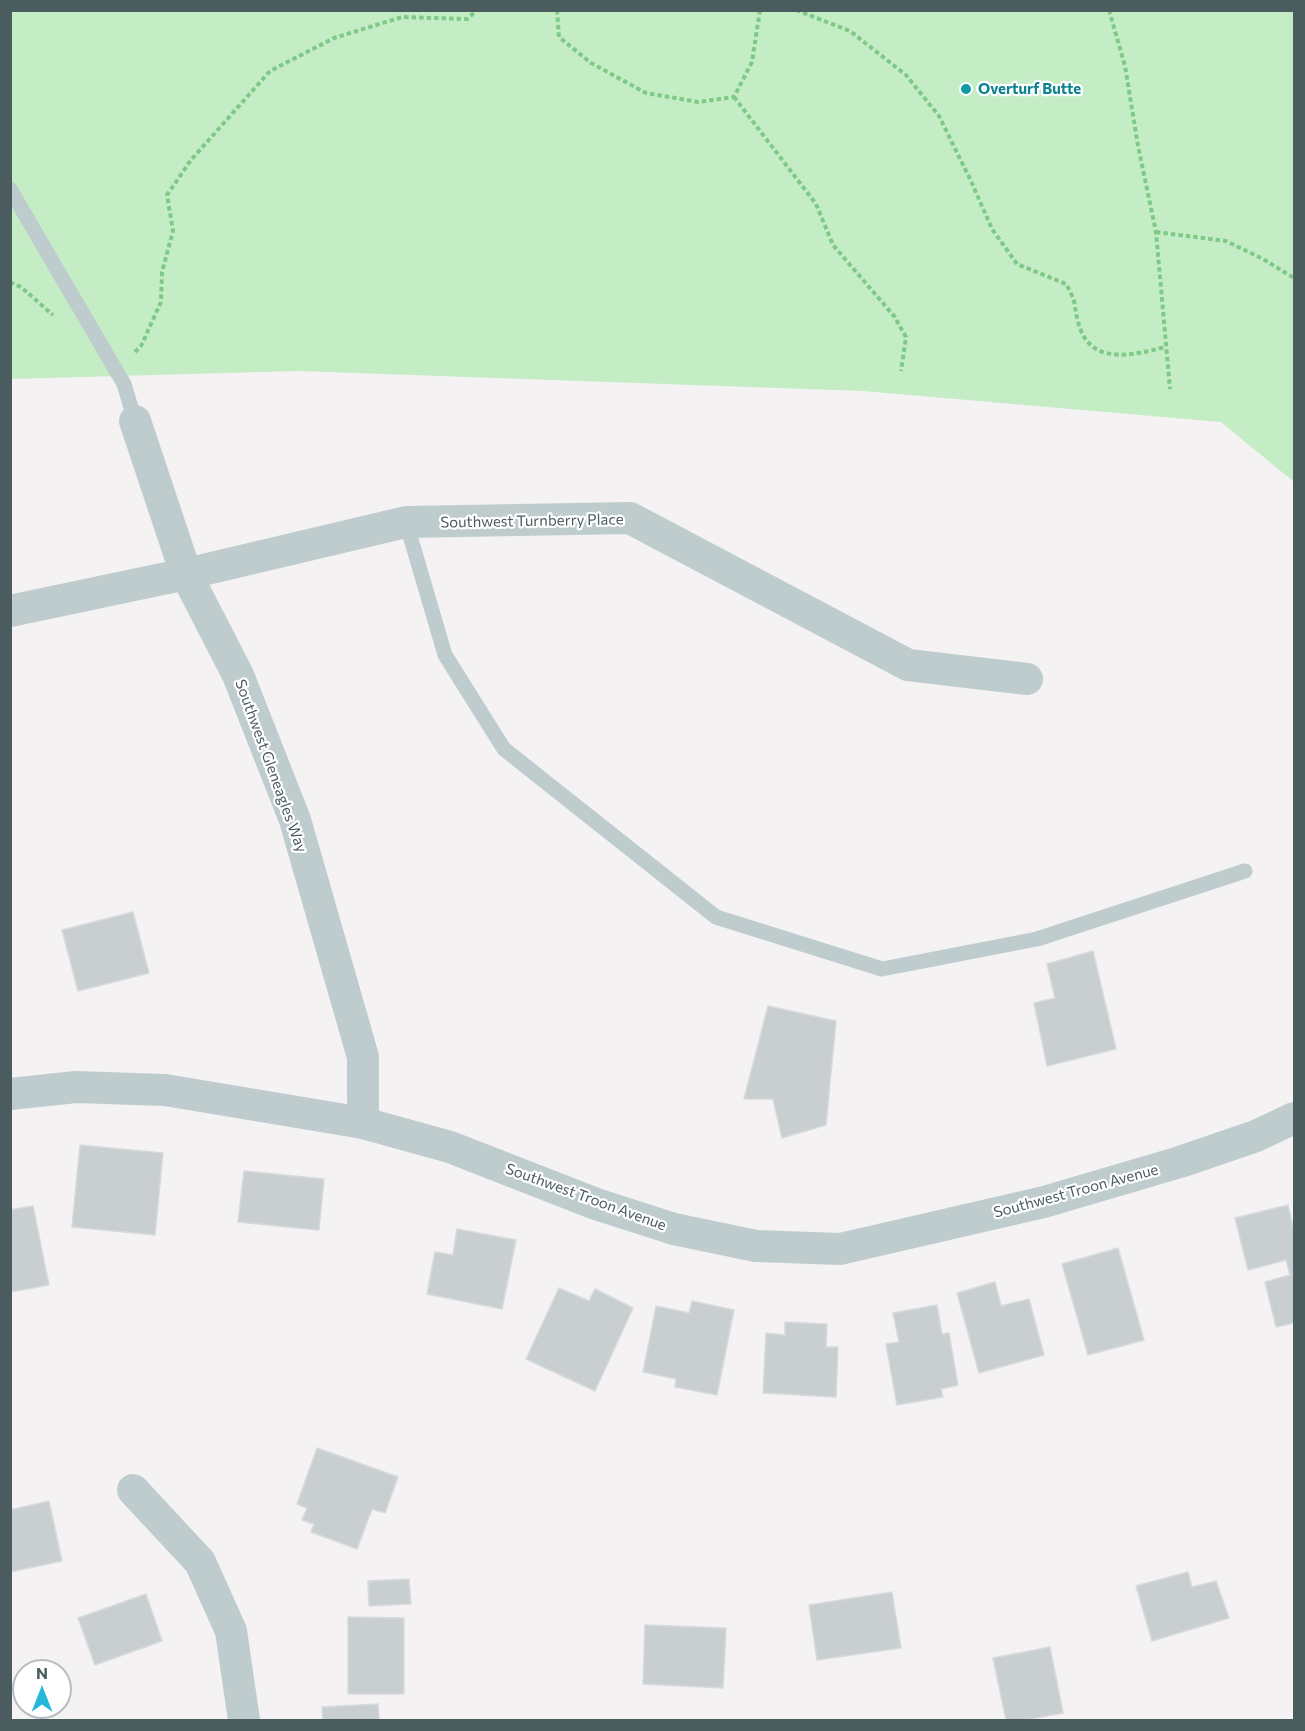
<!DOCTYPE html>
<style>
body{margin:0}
#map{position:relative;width:1305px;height:1731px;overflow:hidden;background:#f4f2f3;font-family:Commissioner,sans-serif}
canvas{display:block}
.frame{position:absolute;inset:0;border:12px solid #4b5c5e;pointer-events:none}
.north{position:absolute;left:12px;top:1659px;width:60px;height:60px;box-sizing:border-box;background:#fff;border:2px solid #b7bebf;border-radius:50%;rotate:0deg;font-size:16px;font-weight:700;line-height:24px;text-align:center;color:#4b5c5e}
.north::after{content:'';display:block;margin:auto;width:21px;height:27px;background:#27b7d8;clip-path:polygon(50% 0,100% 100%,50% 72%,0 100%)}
</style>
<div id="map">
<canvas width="1305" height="1731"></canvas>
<div class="frame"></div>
<div class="north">N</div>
</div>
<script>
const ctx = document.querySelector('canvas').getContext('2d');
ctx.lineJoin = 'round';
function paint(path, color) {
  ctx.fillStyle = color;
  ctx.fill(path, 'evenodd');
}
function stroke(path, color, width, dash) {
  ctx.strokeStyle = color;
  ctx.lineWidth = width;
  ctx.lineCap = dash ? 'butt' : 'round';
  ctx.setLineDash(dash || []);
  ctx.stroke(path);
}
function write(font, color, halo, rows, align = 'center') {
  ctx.font = font + ' Commissioner,sans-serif';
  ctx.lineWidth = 4.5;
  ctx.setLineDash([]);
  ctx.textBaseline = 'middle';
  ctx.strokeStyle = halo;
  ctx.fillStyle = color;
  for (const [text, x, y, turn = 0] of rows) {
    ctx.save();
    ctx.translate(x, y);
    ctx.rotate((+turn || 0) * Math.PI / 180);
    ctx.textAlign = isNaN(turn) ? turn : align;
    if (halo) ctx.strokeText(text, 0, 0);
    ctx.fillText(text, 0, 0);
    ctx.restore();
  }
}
paint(new Path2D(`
 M10,11H1294V482L1221,422L863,391L298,371L11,379Z`), '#c5edc5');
const building = new Path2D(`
 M133,912L149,973L78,991L62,930Z
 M1093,951L1116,1049L1047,1066L1034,1003L1055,998L1047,964Z
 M768,1006L836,1021L826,1125L782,1138L773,1099H744Z
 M80,1145L163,1153L155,1235L72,1227Z
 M244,1171L324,1179L319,1230L238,1222Z
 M1288,1205L1294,1231V1323L1276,1327L1265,1282L1290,1275L1286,1260L1248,1270L1235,1218Z
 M33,1206L49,1285L10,1292V1210Z
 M457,1229L516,1240L502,1309L427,1294L435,1252L453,1255Z
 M1118,1248L1144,1340L1088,1355L1062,1264Z
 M995,1282L1001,1306L1029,1299L1044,1355L979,1373L957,1293Z
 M559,1288L589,1301L595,1289L633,1308L595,1391L526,1359Z
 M692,1301L734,1310L717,1395L675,1387L676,1379L643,1372L656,1306L689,1313Z
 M937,1305L942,1334L949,1333L958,1385L941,1389L943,1397L897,1405L886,1344L899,1342L893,1313Z
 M785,1322L827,1324L826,1347H838L836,1397L763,1393L766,1333L785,1335Z
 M317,1448L398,1477L385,1513L372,1509L357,1549L311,1532L314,1524L302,1520L307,1508L297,1504Z
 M49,1501L62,1561L10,1572V1510Z
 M1188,1572L1192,1587L1216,1581L1229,1618L1152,1641L1136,1586Z
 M409,1579L411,1604L369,1606L368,1581Z
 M892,1592L901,1648L817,1660L809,1605Z
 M146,1594L162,1641L95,1665L78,1618Z
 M348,1617L404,1618V1694H348Z
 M645,1625L726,1628L723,1688L643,1684Z
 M1050,1647L1063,1713L1025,1720H1006L993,1658Z
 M378,1704L379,1720H323L322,1707Z`);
paint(building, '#c9cfd1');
stroke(building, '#d6dadc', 1.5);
stroke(new Path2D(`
 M557,10L559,37L591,63L646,93L698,102L734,97L752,62L760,10
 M796,10L850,31L906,75L939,116L971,181L992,229L1017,264L1066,284C1069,289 1072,295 1074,301C1076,312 1077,322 1082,333C1097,365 1138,354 1165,347
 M1109,10L1125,66L1138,146L1156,232L1170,389
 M734,97L816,204L833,245L894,316L906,337L901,371
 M1156,232L1226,241L1263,259L1294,278
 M10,282L21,287L53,315
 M135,352L141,346L161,302L162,272L173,231L167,195L191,160L270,71L334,38L402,17L467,19L477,10`), '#7fc988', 4, [4.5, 3]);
stroke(new Path2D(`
 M10,189L124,384L135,421
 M406,522L445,655L504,749L716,917L882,969L1037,939L1245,871`), '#bfcccd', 15);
stroke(new Path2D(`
 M135,421L186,574L238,675L295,820L363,1057V1123
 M10,611L186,574L406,522L630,518L908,665L1027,679
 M10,1094L76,1087L165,1090L363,1123L450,1147L596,1204L674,1229L756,1246L840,1249L1044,1202L1180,1162L1256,1136L1294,1118
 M133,1490L200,1562L231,1631L244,1720`), '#bfcccd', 32);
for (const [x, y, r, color] of [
 [966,89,6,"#0f9aa8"]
]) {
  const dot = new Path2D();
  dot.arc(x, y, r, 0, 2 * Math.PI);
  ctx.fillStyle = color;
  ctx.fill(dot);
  stroke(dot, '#fff', 2);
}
write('bold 15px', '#0d838f', '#fff', [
 ["Overturf Butte",978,89]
], 'left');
write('15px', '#4b5c5e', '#fff', [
 ["Southwest Turnberry Place",532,521,-1],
 ["Southwest Gleneagles Way",271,766,70],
 ["Southwest Troon Avenue",1076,1191,-15],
 ["Southwest Troon Avenue",586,1197,20]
]);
</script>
